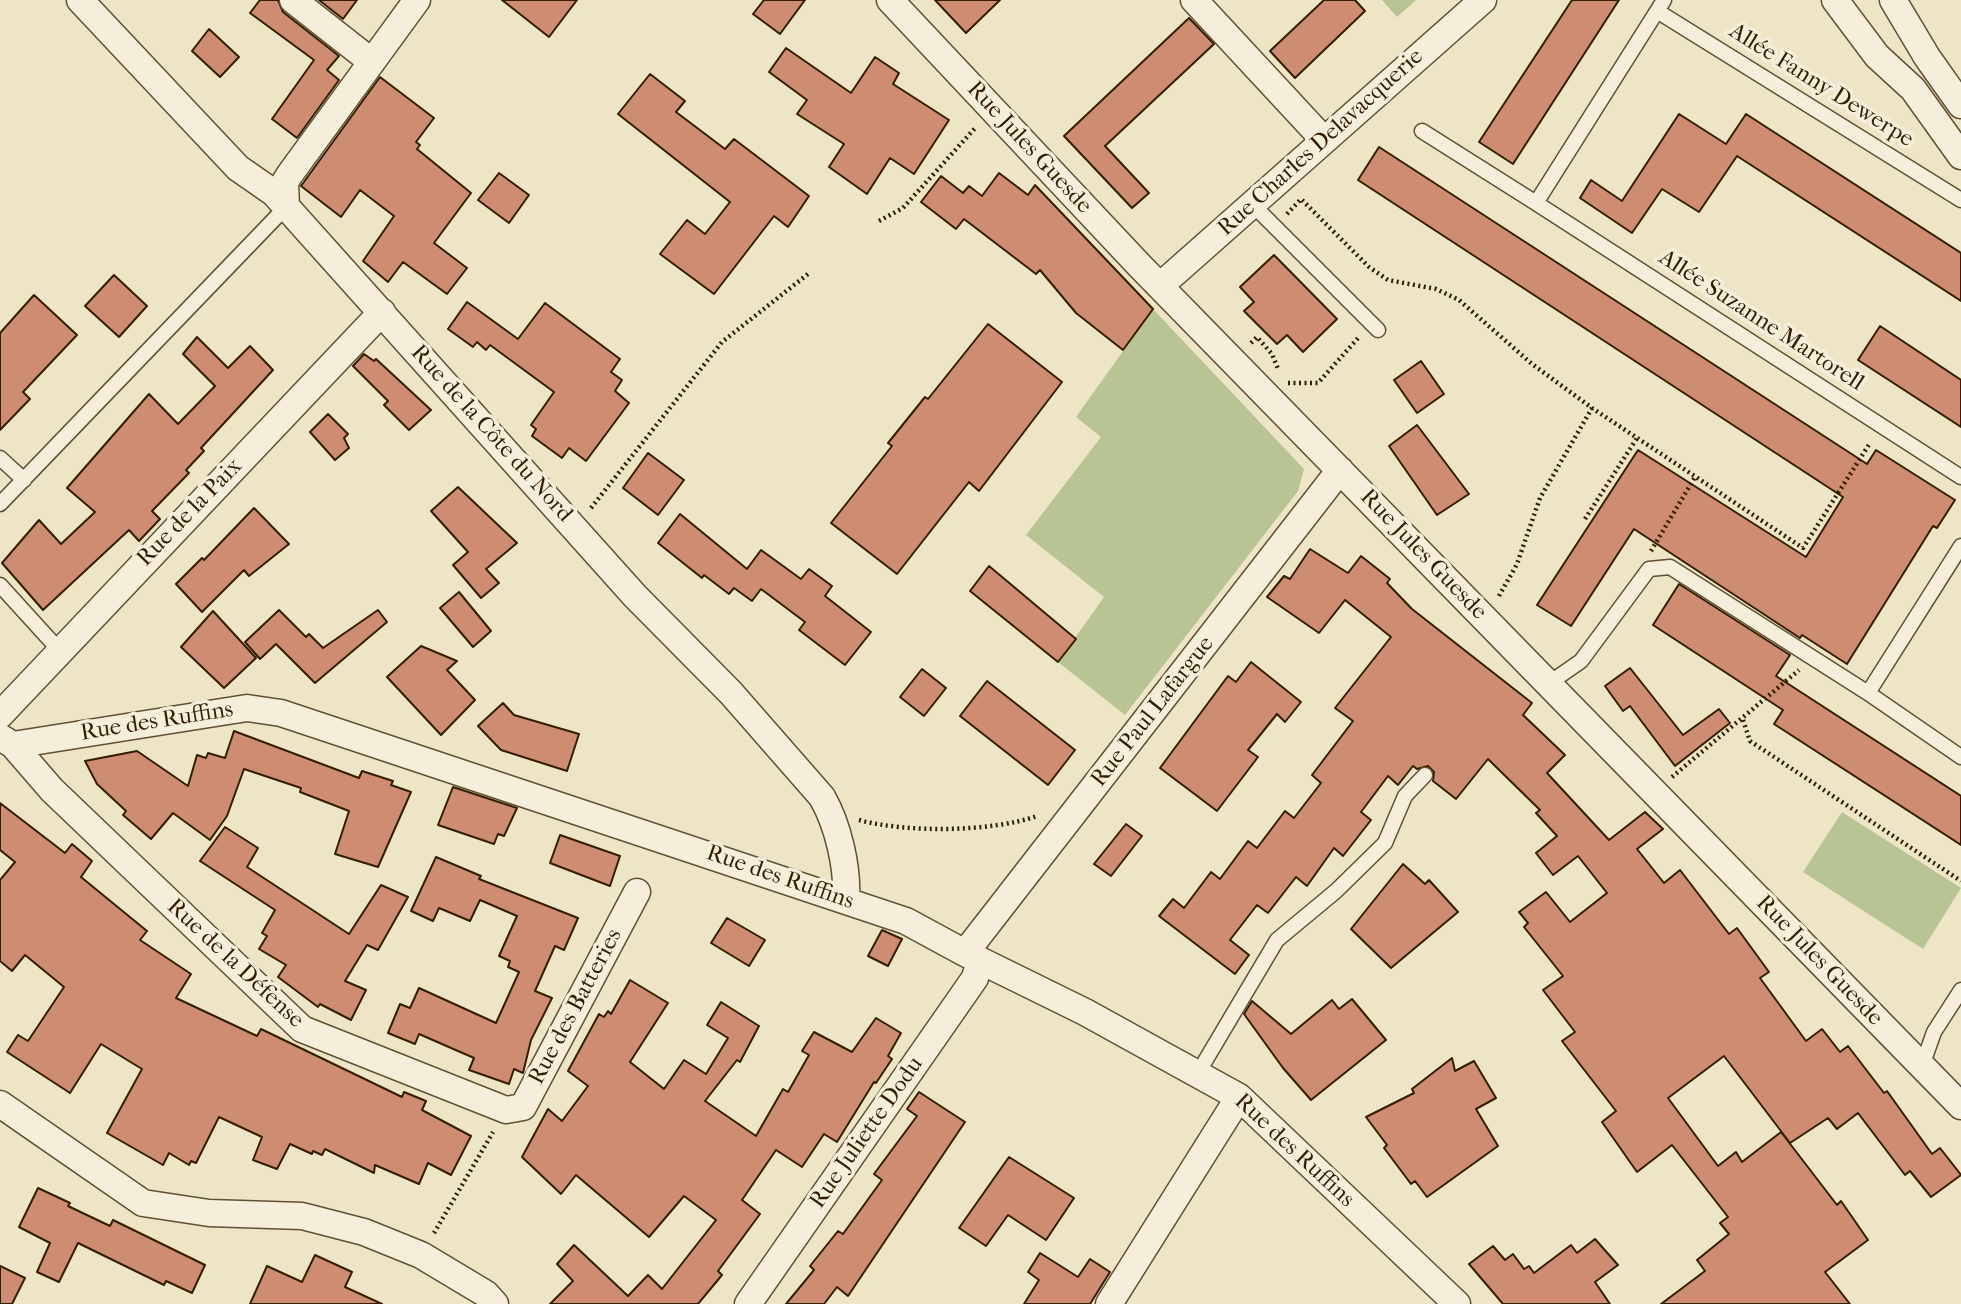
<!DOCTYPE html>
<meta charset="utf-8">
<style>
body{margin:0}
canvas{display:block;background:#eee5c7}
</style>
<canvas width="1961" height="1304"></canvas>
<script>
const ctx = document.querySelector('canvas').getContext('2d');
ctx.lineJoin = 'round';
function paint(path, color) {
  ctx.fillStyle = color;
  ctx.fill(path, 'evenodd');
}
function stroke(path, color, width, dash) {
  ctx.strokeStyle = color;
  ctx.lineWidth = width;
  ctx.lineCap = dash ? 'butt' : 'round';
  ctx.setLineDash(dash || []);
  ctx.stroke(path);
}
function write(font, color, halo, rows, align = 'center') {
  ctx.font = font + ' "IM FELL French Canon",serif';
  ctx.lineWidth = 7;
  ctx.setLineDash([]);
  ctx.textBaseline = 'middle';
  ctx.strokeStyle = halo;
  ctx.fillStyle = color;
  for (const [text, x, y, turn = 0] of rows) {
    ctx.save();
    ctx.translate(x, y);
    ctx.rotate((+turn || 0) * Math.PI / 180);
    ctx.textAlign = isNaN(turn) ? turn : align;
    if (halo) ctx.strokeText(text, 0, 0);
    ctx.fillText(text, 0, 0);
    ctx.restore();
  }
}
paint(new Path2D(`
 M1382,0H1416L1397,17Z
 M1153,309L1304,469L1298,491L1125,715L1058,662L1104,597L1026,535L1101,437L1076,417Z
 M1842,812L1961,888L1923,949L1803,872Z`), '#b9c495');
const building = new Path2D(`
 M260,0H278L283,12L339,56L327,70L339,80L297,138L272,119L314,60L250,13Z
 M319,0H357L343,19Z
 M502,0H577L549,37Z
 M764,0H805L780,34L753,14Z
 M935,0H1000L966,33Z
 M1324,0H1355L1365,11L1295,78L1270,51Z
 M1572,0H1619L1513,164L1479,142Z
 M1189,18L1214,44L1105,146L1149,193L1132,208L1064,136Z
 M209,29L239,57L220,77L192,51Z
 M786,48L851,93L875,57L899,73L893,84L949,120L914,174L890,158L867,194L829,167L844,144L797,114L807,100L769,72Z
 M650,74L685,101L676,112L725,149L734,139L809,196L788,227L774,216L714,294L660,254L687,220L705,234L730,202L618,114Z
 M380,77L434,118L416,142L420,145L417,149L471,193L434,243L467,268L447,294L403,262L388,282L363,261L394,216L360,190L341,217L301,186Z
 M1679,114L1726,144L1746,114L1961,253V301L1737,156L1699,212L1662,189L1632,233L1580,198L1591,180L1622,201Z
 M1379,147L1867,464L1876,450L1955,500L1937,528L1933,526L1847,664L1802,635L1800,638L1634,529L1571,626L1537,605L1638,450L1806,557L1843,497L1358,180Z
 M499,173L529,195L509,223L478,200Z
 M999,173L1028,195L1035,185L1153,309L1123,350L1076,313L1040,270L1036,274L964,219L956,229L921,202L941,176L963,193L969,186L982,196Z
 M1274,255L1337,319L1303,352L1287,335L1277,344L1244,311L1254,302L1240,287Z
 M114,275L147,306L119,337L85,306Z
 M34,295L77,335L23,392L30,399L0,430V333Z
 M467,302L518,339L545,303L620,359L611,372L622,380L615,391L629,403L586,461L569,448L562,458L532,436L536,429L531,425L554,392L490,345L486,350L477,342L473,347L448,329Z
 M988,324L1062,382L979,491L969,482L897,574L831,523L892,446L888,443L925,397L928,399Z
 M1880,326L1961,380V427L1858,360Z
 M197,337L228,368L250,346L273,370L201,448L204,451L186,470L189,473L152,511L160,519L139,541L129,530L43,610L2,563L39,520L61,544L95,512L67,488L149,394L178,424L215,386L183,354Z
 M364,354L374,361L376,359L431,410L409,430L384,405L388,401L353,366Z
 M1421,361L1444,394L1417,413L1394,380Z
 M328,414L348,434L344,438L349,448L335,460L310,432Z
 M1417,425L1469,494L1437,515L1389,446Z
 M648,453L684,480L658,515L623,488Z
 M458,487L517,543L486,569L499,583L481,598L453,565L468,552L431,511Z
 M254,508L289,544L249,576L244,570L202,612L176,584L202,558L204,560Z
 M680,514L747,569L761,550L801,579L809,569L832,586L825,596L871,632L845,665L799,630L805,622L761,589L752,601L734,588L729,594L704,575L702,578L658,543Z
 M1310,549L1348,573L1361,556L1390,579L1387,583L1412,609L1532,703L1523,715L1565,755L1547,773L1609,840L1645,812L1663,829L1637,849L1664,883L1680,870L1729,934L1737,928L1769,972L1760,978L1806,1041L1822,1029L1840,1052L1848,1046L1884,1093L1887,1091L1932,1154L1940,1148L1961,1175L1931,1197L1910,1171L1905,1175L1858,1113L1837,1129L1828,1118L1790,1143L1724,1056L1668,1098L1718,1166L1736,1152L1742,1162L1781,1132L1837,1205L1841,1201L1868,1240L1825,1272L1850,1304H1661L1705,1271L1697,1260L1729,1234L1720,1223L1728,1217L1672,1145L1637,1172L1602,1122L1616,1111L1562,1041L1575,1032L1543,990L1563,976L1524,927L1528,923L1519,912L1546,892L1570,922L1607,893L1578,856L1553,875L1536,853L1557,836L1536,813L1540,810L1488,759L1456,799L1433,781L1434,772L1428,766L1417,769L1413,766L1398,785L1388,776L1361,812L1371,820L1343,856L1334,848L1307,886L1296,877L1268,913L1257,905L1230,940L1249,955L1235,974L1159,916L1173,899L1184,908L1211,872L1220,879L1248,841L1257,848L1285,811L1294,818L1321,783L1312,775L1353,721L1335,708L1391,637L1345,600L1319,633L1267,597L1284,576L1290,579Z
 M989,566L1076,639L1058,662L970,591Z
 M1679,584L1790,655L1776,676L1961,796V845L1774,724L1783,710L1653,625Z
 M459,592L491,631L473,647L440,608Z
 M279,610L306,637L309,634L323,648L378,610L387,622L315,683L276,644L260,659L245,642Z
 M213,611L256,658L224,688L181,647Z
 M421,646L457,661L447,670L475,700L441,735L387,677Z
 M1251,662L1301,702L1285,722L1277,714L1248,750L1258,757L1217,811L1160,768L1228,676L1236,682Z
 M1630,668L1683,735L1719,709L1730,723L1675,766L1630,706L1623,711L1605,686Z
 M922,669L946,688L924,716L900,697Z
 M987,681L1075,750L1048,785L960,716Z
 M503,703L514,715L579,734L567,771L501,750L478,726Z
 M234,731L359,778L362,771L393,781L391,785L411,792L378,867L335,854L349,811L300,792L301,788L244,769L227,816L210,840L173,813L151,839L123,815L126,811L97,784L85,761L137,751L188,786L197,755L206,758L208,753L225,758Z
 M453,787L517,808L504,836L498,834L494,844L438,825Z
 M0,803L65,853L72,844L92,861L81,877L147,931L140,940L191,974L176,998L257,1036L261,1029L402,1097L404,1092L426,1101L422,1110L471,1136L451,1175L428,1163L419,1184L375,1165L374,1173L325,1149L322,1155L313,1151L312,1154L290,1144L277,1169L253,1160L262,1137L219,1117L196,1163L191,1161L189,1165L169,1153L163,1165L107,1133L142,1069L101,1044L70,1093L7,1052L18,1035L28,1041L64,987L25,955L12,971L0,961V880L15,862L0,850Z
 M1126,824L1142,836L1111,876L1094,864Z
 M225,827L258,848L247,867L349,934L381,885L408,897L378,950L367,945L345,981L366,990L351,1020L320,1004L318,1007L278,977L286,965L259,949L267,936L262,933L275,910L200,861Z
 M560,835L620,856L610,886L550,863Z
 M436,857L481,876L479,879L578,918L564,950L555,946L535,991L552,998L531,1040L523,1073L514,1069L509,1084L469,1070L474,1058L419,1034L415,1044L388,1033L400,1004L410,1008L419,988L496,1023L519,972L508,967L510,961L499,956L517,916L480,900L470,921L439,908L433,921L411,911Z
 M1403,864L1425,884L1429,880L1458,912L1391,968L1351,929Z
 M727,918L765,940L749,966L711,943Z
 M882,930L902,939L888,966L868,956Z
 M630,980L668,1003L630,1062L664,1089L684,1060L706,1074L728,1038L707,1025L721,1002L759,1026L740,1062L737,1060L705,1101L756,1136L783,1089L788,1092L809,1055L802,1051L814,1032L852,1052L876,1018L901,1033L888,1056L892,1059L876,1083L874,1082L837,1142L824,1134L802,1167L776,1150L742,1200L760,1214L718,1271L722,1275L698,1304H550L573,1281L557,1264L574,1245L628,1296L648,1275L662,1289L716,1220L684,1196L649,1237L576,1175L561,1194L522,1157L548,1109L562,1121L588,1086L568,1071L599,1014L604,1017L608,1011L611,1014Z
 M1352,999L1386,1040L1311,1100L1283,1068L1244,1014L1252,1001L1291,1034L1332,1000L1339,1009Z
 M1452,1058L1455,1071L1474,1061L1496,1098L1476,1109L1498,1146L1427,1197L1415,1181L1411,1184L1384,1148L1387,1145L1366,1117L1414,1093L1412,1089Z
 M919,1092L965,1122L848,1296L837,1287L824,1304H786L814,1270L810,1266L838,1231L843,1234L882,1180L874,1174L917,1116L907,1109Z
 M1009,1157L1074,1198L1046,1240L1008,1215L986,1246L959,1228Z
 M38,1188L70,1203L68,1206L110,1226L113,1220L205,1265L192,1293L166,1281L164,1285L78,1243L59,1282L37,1272L50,1243L19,1227Z
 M1595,1239L1618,1265L1595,1282L1610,1304H1503L1469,1264L1493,1246L1505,1260L1513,1254L1524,1269L1529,1266L1534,1273L1571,1245L1577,1253Z
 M1040,1253L1078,1277L1090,1259L1110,1272L1090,1304H1024L1039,1280L1028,1272Z
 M315,1255L352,1272L345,1287L382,1304H250L267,1266L302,1282Z
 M0,1266L25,1278L12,1304H0Z`);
paint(building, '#ce8c73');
stroke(building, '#341e00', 2);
const lane = new Path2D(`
 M1657,11L1961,200
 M1422,131L1536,203L1664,0
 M1536,203L1961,477
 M1252,204L1378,330
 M0,458L24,480
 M0,504L286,207
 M0,585L60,651
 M1548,684L1581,661L1649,569L1670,567L1868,693L1961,757
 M1868,693L1961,546
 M1922,1066L1934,1032L1961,990
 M1198,1073L1277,940L1336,891L1385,843L1405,796L1425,775`);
const street = new Path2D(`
 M80,0L238,168L274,193L635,596L731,693L822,797C838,825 848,867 846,900
 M293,0L372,62
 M890,0L1139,265L1961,1106
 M1194,0L1324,140
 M1835,0L1877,56L1913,89L1961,156
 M1893,0L1927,57L1961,105
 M286,207L285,182L290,174L417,0
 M1160,286L1483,0
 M0,715L382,312
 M0,737L13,745L247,708L281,713L906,921L965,953L1085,1012L1239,1097L1457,1304
 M13,745L52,790L302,1029L506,1110L523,1107L637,892
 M965,953L1340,470
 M0,1104L143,1203L209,1213L302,1216L364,1232L421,1255L486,1294L495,1304
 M748,1304L975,978L980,960
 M1109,1304L1239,1097`);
stroke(lane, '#625032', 17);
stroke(street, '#625032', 29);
stroke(new Path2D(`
 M1287,214L1301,199L1369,267L1388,280L1436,289L1459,300L1532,364L1592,408L1803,548L1870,443
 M879,221L903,208L976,127
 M1251,343L1257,337L1272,354L1278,369
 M1288,383H1318L1359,337
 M591,508L722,342L808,274
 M1585,519L1637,438
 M1651,551L1695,477
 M1499,596L1517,564L1540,498L1592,408
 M1743,720L1750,741L1961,881
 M1672,777L1799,670
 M859,820C906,833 992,832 1037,816
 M434,1233L493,1132`), '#341e00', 4.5, [2, 3.5]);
stroke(lane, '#f4eedb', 14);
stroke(street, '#f4eedb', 26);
write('23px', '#341e00', '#f4eedb', [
 ["Allée Fanny Dewerpe",1821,86,32],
 ["Rue Charles Delavacquerie",1321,143,-42],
 ["Rue Jules Guesde",1029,148,47],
 ["Allée Suzanne Martorell",1761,321,33],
 ["Rue de la Côte du Nord",491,434,48],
 ["Rue de la Paix",190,513,-46],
 ["Rue Jules Guesde",1423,555,46],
 ["Rue Paul Lafargue",1153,712,-52],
 ["Rue des Ruffins",157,722,-9],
 ["Rue des Ruffins",780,878,19],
 ["Rue Jules Guesde",1819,961,46],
 ["Rue de la Défense",235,964,43],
 ["Rue des Batteries",576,1007,-62],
 ["Rue Juliette Dodu",867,1133,-55],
 ["Rue des Ruffins",1294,1151,43]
]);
</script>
